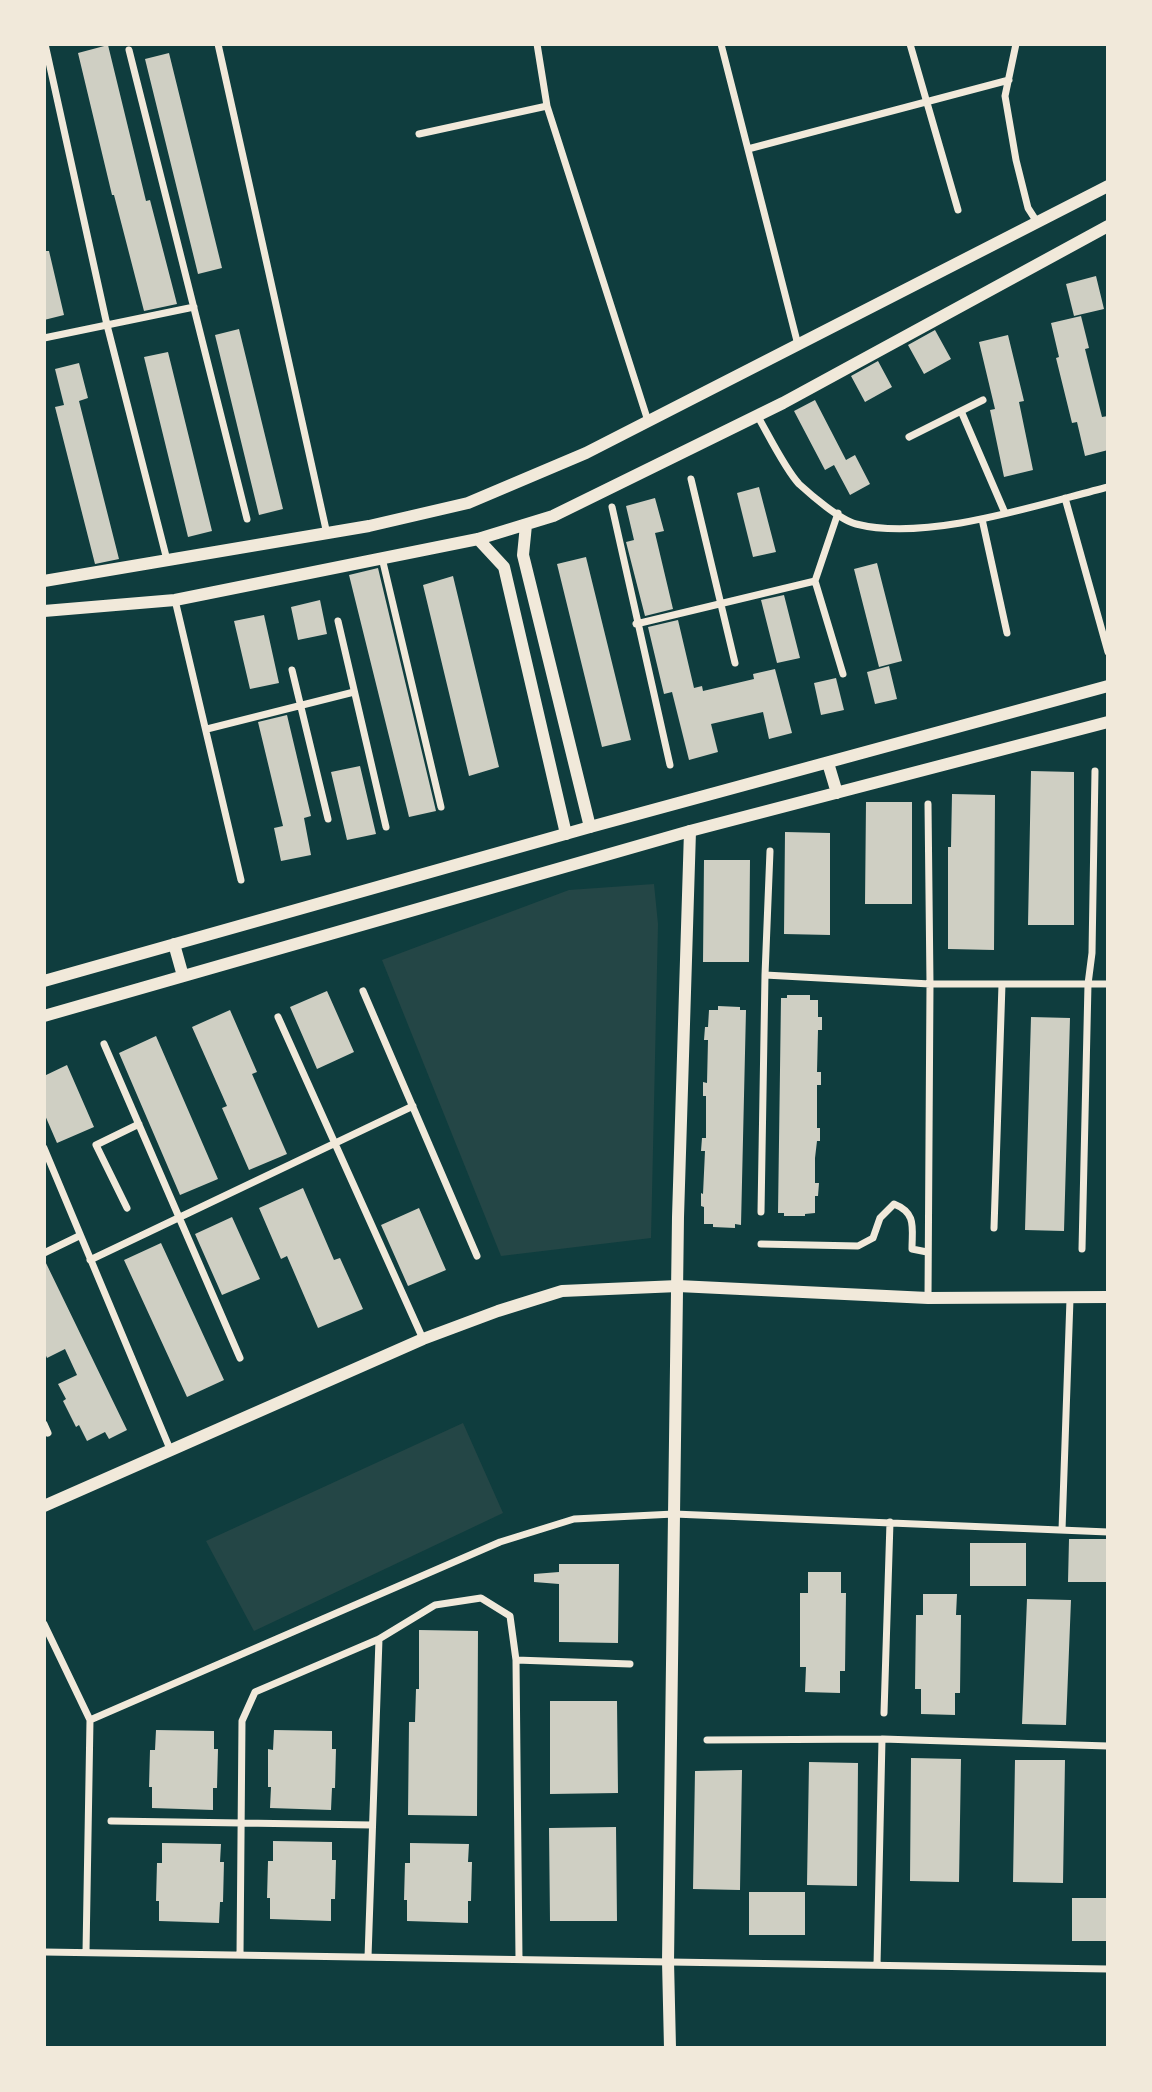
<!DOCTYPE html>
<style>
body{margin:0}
#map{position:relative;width:1152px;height:2092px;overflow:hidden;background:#0f3d3e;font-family:"Space Grotesk",sans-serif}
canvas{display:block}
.frame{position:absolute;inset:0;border:46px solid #f1e9da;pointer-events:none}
</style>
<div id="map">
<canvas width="1152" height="2092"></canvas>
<div class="frame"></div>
</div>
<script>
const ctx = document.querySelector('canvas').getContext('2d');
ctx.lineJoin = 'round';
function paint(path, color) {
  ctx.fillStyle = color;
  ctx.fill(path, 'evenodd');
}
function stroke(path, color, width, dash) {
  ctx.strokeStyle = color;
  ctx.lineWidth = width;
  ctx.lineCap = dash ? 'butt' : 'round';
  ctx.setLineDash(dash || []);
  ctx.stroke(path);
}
paint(new Path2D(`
 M654,884L658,924L651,1238L501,1256L382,960L569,890Z
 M463,1423L503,1513L254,1631L206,1541Z`), '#244646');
paint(new Path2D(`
 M108,45L146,201L150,200L177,304L144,311L114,195H112L78,53Z
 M169,53L222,268L198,274L145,59Z
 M44,251H49L64,315L44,320Z
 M1096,276L1104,309L1074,316L1066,284Z
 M1081,316L1089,348L1085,349L1102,417L1108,416V450L1085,456L1077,422L1072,423L1056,358L1059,357L1051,323Z
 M239,329L283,509L259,515L215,335Z
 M935,330L951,359L924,374L908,345Z
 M1008,335L1024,401L1019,402L1033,470L1004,477L990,410L995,409L979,342Z
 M168,352L212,531L188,537L144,357Z
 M878,361L892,387L865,402L851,376Z
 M79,363L88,398L79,401L119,559L95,564L55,407L64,405L55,369Z
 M815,400L846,460L855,455L870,484L850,495L834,465L825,470L794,411Z
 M759,487L776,552L753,557L737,493Z
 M655,498L664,531L655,533L673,609L645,616L626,542L634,540L626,506Z
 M586,557L631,740L602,747L557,564Z
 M877,563L902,661L879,667L854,569Z
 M378,568L436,811L409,817L349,575Z
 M453,576L499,767L469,776L423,585Z
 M784,595L800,658L777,663L761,600Z
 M320,600L327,634L298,640L291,607Z
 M264,615L279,683L250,689L234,621Z
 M678,620L694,688L702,686L703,691L754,679L753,674L775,669L792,733L769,739L763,712L711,724L718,752L689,760L672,692L664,694L648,627Z
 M889,666L897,699L875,704L867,672Z
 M836,678L844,710L821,715L814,683Z
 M287,715L311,816L304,818L311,855L281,861L274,828L283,826L258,722Z
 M360,766L376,834L347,840L331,772Z
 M1031,771L1074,772V925H1028Z
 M952,794L995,795L994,950L948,949V847H951Z
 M866,802H912V904H865Z
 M785,832L830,833V935L784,934Z
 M704,860H750L749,962H703Z
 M327,991L354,1052L317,1069L290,1007Z
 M787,995H810V1000H818V1017H822V1030H818L817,1072H821V1085H817V1128H820V1141H817L815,1158V1183H819L818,1196H815V1213L805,1214V1216H784V1213H778L781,998H787Z
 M718,1006L740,1007V1010H746L741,1225L735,1224V1228L713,1227V1224H704V1207L701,1206V1193L703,1194L705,1151H701L702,1138H706V1096H703V1082L707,1083L708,1040H704L705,1027H708L709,1010H718Z
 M230,1010L257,1072L252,1074L287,1154L249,1170L222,1108L227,1106L192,1027Z
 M1031,1017L1070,1018L1064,1231L1025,1230Z
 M156,1036L218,1179L180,1195L119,1053Z
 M67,1065L94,1127L57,1143L44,1113V1076Z
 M303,1188L334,1260L340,1258L363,1309L318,1328L287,1256L281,1259L259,1208Z
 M419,1208L446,1270L408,1286L381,1225Z
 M232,1217L260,1279L222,1295L195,1234Z
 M161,1243L224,1380L187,1397L124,1260Z
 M44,1259L127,1430L109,1439L105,1432L87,1441L79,1425L76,1427L63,1401L66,1399L58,1384L77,1375L65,1349L47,1358L44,1351Z
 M1069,1539H1108V1582H1068Z
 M970,1543H1026V1586H970Z
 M559,1564H619L618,1643L559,1642V1584L534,1582V1574L559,1572Z
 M808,1572H841V1593H846L845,1671H840V1693L805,1692L806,1667H800V1593H808Z
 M923,1594H957L956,1615H961L960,1693H955V1715L921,1714V1689H915L916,1615H923Z
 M1027,1599L1071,1600L1066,1725L1022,1724Z
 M419,1630L478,1631L477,1816L408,1815L409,1722H415L416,1689H419Z
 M550,1701H617L618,1793L550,1794Z
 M156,1730L214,1731V1749H218L217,1788H213V1810L152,1808V1787H149L150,1750H155Z
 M274,1730L332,1731V1749H336L335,1788H332L331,1810L270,1808L271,1787H268V1749L273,1750Z
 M911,1758L961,1759L959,1882L910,1881Z
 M1015,1760H1065L1063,1883L1013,1882Z
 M809,1762L858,1763L857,1886L807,1885Z
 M742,1770L740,1890L693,1889L695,1771Z
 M616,1827L617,1921H550L549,1828Z
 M273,1841L332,1842V1860H336L335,1899H331V1921L270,1919V1898H267L268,1861H273Z
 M162,1843L221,1844L220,1862H224L223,1902H220L219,1923L159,1921V1901H156L157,1863H162Z
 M410,1843L469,1844L468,1862H472L471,1901H468V1923L407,1921V1900H404L405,1863H410Z
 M749,1892H805V1935H749Z
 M1072,1898H1108V1941H1072Z`), '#cfcfc3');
stroke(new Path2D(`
 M45,44L107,325L167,560
 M218,44L327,534
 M537,44L547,106L648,421
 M721,44L798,345
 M910,44L958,210
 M1016,44L1005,96L1016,160L1028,208L1037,222
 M129,50L247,519
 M419,134L547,106
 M748,149L1009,80
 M44,338L194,307
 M983,400L961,411L1005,513
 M757,415C768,434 785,469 799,484C811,495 840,520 856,524C927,542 1037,505 1108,487
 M909,437L961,411
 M691,479L735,663
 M1065,498L1108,652
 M612,507L670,765
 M838,513L815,581L843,674
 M982,519L1007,633
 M382,558L441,807
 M175,600L241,880
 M338,621L386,827
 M636,624L815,581
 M292,670L328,819
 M207,729L354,692
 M928,804L930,984L928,1298
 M765,975L930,984H1108
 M363,991L477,1256
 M278,1017L423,1339
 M104,1044L240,1358
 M44,1148L170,1449
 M127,1208L96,1145L139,1124
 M761,1212L765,975L770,851
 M994,1228L1002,984
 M761,1244L858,1246L873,1238L880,1218L894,1204C917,1213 912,1228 912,1249L927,1252
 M1082,1249L1088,984L1092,953L1095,771
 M44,1253L79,1236
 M90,1260L413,1106
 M44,1424L48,1433
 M1062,1530L1070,1299
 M44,1624L90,1720L86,1952
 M516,1660L630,1664
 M884,1713L890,1522
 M90,1720L500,1542L574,1519L674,1514L1108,1532
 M707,1740L882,1739L1108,1746
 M111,1821L372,1825
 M44,1952L1108,1969
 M240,1955L242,1721L255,1692L379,1639L435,1605L481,1598L510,1616L516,1660L519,1959
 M368,1957L379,1639
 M877,1965L882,1739`), '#f1e9da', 7);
stroke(new Path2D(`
 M526,525L523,555L590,827
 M478,539L504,567L566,834
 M44,581L369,526L468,503L586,453L1108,186
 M44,611L175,600L478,539L553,516L783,403L1108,226
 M670,2048L668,1961L678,1217L690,831`), '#f1e9da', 12);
stroke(new Path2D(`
 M828,763L837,793
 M174,944L183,976
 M44,981L590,827L1108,686
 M44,1016L690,831L1108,722
 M44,1506L423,1339L498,1311L562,1291L678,1286L928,1298L1108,1297`), '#f1e9da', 12);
</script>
